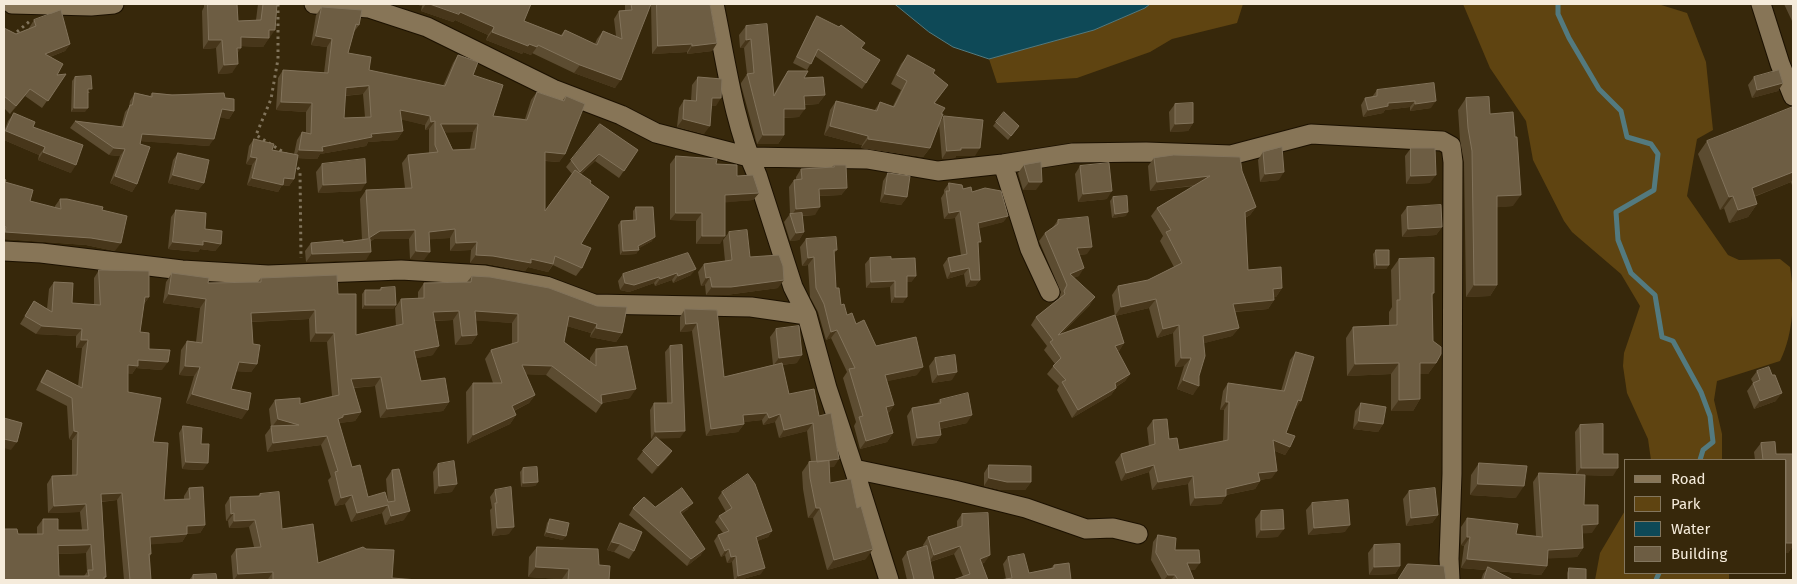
<!DOCTYPE html>
<style>
body{margin:0}
#map{position:relative;width:1797px;height:584px;overflow:hidden;background:#37280b;font-family:"Fira Sans",sans-serif}
canvas{display:block}
.frame{position:absolute;inset:0;border:5px solid #f5ebdb;pointer-events:none}
.legend{position:absolute;left:1624px;top:459px;width:162px;height:115px;box-sizing:border-box;background:#37280b;border:1px solid #83765e;margin:0;padding:6px 9px;list-style:none;font-size:15px;color:#f5ebdb}
.legend li{display:flex;align-items:center;gap:10px;height:25px}
.legend b{width:25px;border:1px solid #83765e}
</style>
<div id="map">
<canvas width="1797" height="584"></canvas>
<div class="frame"></div>
<ul class="legend">
<li><b style="height:6px;background:#877557"></b>Road</li>
<li><b style="height:14px;background:#5f4411"></b>Park</li>
<li><b style="height:14px;background:#0e4957"></b>Water</li>
<li><b style="height:14px;background:#6d5d43"></b>Building</li>
</ul>
</div>
<script>
const ctx = document.querySelector('canvas').getContext('2d');
ctx.lineJoin = 'round';
function paint(path, color) {
  ctx.fillStyle = color;
  ctx.fill(path, 'evenodd');
}
function stroke(path, color, width, dash) {
  ctx.strokeStyle = color;
  ctx.lineWidth = width;
  ctx.lineCap = dash ? 'butt' : 'round';
  ctx.setLineDash(dash || []);
  ctx.stroke(path);
}
paint(new Path2D(`
 M1150,4H1243L1237,23L1172,39L1150,52L1077,78L997,83L989,59L1094,30L1145,8Z
 M1463,4H1658L1687,13L1706,62L1713,130L1697,139L1687,196L1728,255L1739,260L1780,259L1790,267C1795,297 1794,333 1780,361L1717,381L1714,400L1722,434V460H1651L1648,439L1627,393L1623,366L1624,353L1640,306L1621,274L1572,232L1564,221L1533,160L1526,121L1490,68Z
 M1626,509V573H1729V580H1595L1600,553Z`), '#5f4411');
const water = new Path2D(`
 M895,4H1150L1145,8L1094,30L989,59L953,47L929,32Z`);
paint(water, '#0e4957');
stroke(water, '#537a7f', 1);
stroke(new Path2D(`
 M1558,4V14L1569,38L1599,89L1621,111L1627,137L1651,144L1658,154L1654,190L1616,212L1618,240L1631,273L1655,295L1662,337L1673,341L1701,392L1710,416L1713,442L1703,450L1700,460
 M1656,580L1659,573`), '#537a7f', 5);
const minor = new Path2D(`
 M12,4L91,6L114,4
 M314,4L369,8L427,27L553,89L621,115L656,133L749,157L867,159L938,171L1003,164L1073,153L1146,152L1231,155L1311,134L1442,141L1451,146L1453,162L1452,474L1449,559L1450,580
 M714,4C726,61 733,121 757,175L793,287L807,315L827,388L854,469L889,580
 M1761,4L1780,64L1793,96
 M1003,164L1030,249L1050,292
 M4,251L41,253L182,270L268,275L401,270L485,275L546,286L594,304L751,307L807,315
 M854,469L954,490L1026,508L1086,529L1113,528L1138,534`);
stroke(minor, '#1c1100', 21);
stroke(new Path2D(`
 M278,4V59L271,99L256,135L288,155
 M12,36L30,21
 M294,162L300,171L301,258`), '#81745c', 3, [2.5, 4]);
stroke(minor, '#877557', 19);
paint(new Path2D(`
 M204,4H237L238,21L256,20L258,4H277L269,39H268L263,47L241,46L237,54L232,73L218,74L216,48L203,49L202,11L204,7Z
 M415,4H531L524,21L561,35L565,30L595,44L597,39L603,31L616,36L614,19L619,11L625,10V4H651L615,88L574,73L532,53L531,55L523,52L522,54L486,40L488,35L455,20L453,22L421,11L422,6Z
 M651,4H710L717,43L712,51L687,54V52L652,54Z
 M1784,4H1793V20L1792,21Z
 M322,7L359,25L354,32L348,53L369,70L443,86L453,63L458,55L473,75L493,116L525,119L531,100L537,92L562,101L566,96L565,154L559,162L545,161V211L572,174L566,167L600,124L638,150L619,178L595,161L581,174L590,183L581,244L582,268L576,276L553,265L548,272L528,267L525,271L487,264L470,263L471,250L450,251V238L429,239L424,260L410,259L409,239H374L370,242L366,260L306,262L305,251L311,243L343,242L362,240L360,199L366,190L405,188L402,163L408,155L429,153V129L425,130V125L401,119L403,131L397,140L368,142L366,146L320,154L317,159L297,158L294,179L289,186L282,185L278,192L247,185L252,165L246,164L249,146L254,139L272,150L294,154L297,140L302,132L306,133V112L276,110L278,78L283,70L324,73L327,47L311,45L316,15ZM363,94L365,117L344,118L345,96ZM444,132H473L470,149L453,150Z
 M817,16L861,48L866,83L862,89L815,56L807,70L793,63L813,22Z
 M34,20L70,44L65,51L50,57L57,75L66,74L42,108L25,96L10,114L4,108V28L16,34L29,29V28Z
 M746,26L774,94L782,80L788,71L804,78L825,95L818,104L805,105L799,117L784,118V135L778,144H757L741,85V83L747,74L744,48H740L739,35Z
 M908,55L933,73L948,85L935,103L941,114L940,122L944,116L975,156H956L955,158L942,159L939,124L930,148L923,157L861,148L862,145L824,135L830,110L836,101L874,111L880,102L893,106L901,90L891,84L901,64Z
 M75,77L90,93H88L85,112H71L72,81Z
 M698,77L716,106H712L704,134L677,127L679,108L684,100L691,101L692,85Z
 M1754,77L1783,83L1778,91L1752,98L1748,85Z
 M1434,83L1431,108L1410,111V107L1385,110L1383,113L1363,117L1361,105L1365,98L1372,97L1377,90Z
 M135,93L150,96L152,93L225,98L234,111L229,119L220,117L209,146L141,141L137,184L132,192L110,183L120,156L109,155L70,128L75,121L121,127L125,112L129,107L130,101Z
 M1466,98L1490,114L1513,206L1497,207V285L1490,296L1466,297L1464,162L1460,140L1458,110Z
 M1175,104L1193,123L1188,131L1170,132L1169,112Z
 M1793,107V188L1791,182L1754,197L1757,204L1748,217L1729,223L1724,208L1720,210L1698,154L1707,141Z
 M14,113L33,127L71,173L38,160L39,155L4,140V132L8,121Z
 M996,122L1019,126L1008,140L993,126Z
 M1411,148L1430,183L1406,184L1405,156Z
 M1263,152L1279,180L1260,182L1258,160Z
 M178,153L204,183L198,190L168,183L173,160Z
 M676,156L716,164L737,176L759,193L753,200L725,202L720,244H696V221L670,220V164Z
 M1154,158L1242,171L1256,207L1250,215L1245,218L1248,270L1282,288L1276,297H1274V300L1268,309L1235,312L1239,328L1232,336L1204,343L1193,395L1177,389L1184,366L1175,367L1173,333L1157,338L1149,308L1115,316L1124,343L1119,351H1117L1130,374L1125,381L1116,387V388L1111,395L1072,418L1057,390L1059,386L1047,374L1055,364L1044,350L1047,346L1031,325L1036,317L1059,299L1061,292L1039,241L1045,233L1053,227L1058,220L1087,254L1079,255V276L1074,277L1090,305L1061,334L1115,316L1112,295L1118,286L1148,280L1174,267L1160,241L1163,236L1151,216L1157,208L1194,186L1150,191L1148,166Z
 M322,164L361,191L318,193L316,172Z
 M834,165L847,188L841,195L819,196L815,215L802,216L804,232L799,240L790,241L784,222L790,214L789,187L794,180H796V177L801,169L832,167Z
 M1024,165L1036,190H1023L1018,173Z
 M1080,166L1107,199L1078,202L1075,174Z
 M888,173L907,197L901,205L880,202L883,181Z
 M4,179L5,182L30,201L55,208V206L60,199L102,210L115,251L86,245L4,239Z
 M949,183L972,192L1008,216L1003,222L979,228L978,246L980,280L975,286L966,287L964,274L947,279L943,265L948,258L961,255L955,218L944,219L941,198L944,193V190Z
 M1113,197L1126,216L1112,218L1110,201Z
 M636,207L652,241L639,248L636,254L620,255L618,225L621,221L633,220V211Z
 M1407,207L1442,227L1436,235L1402,237L1401,215Z
 M176,210L205,229L221,244L215,251L200,249L198,252L168,249L171,217Z
 M729,232L750,257L778,288L726,295H706L705,285L701,286L698,272L704,264L725,261L723,240Z
 M806,239L837,250L834,253L836,288L841,305L847,315L876,346L917,375L887,381L894,405L888,414L893,433L887,442L860,449L854,426L856,422L843,378L847,372L831,338L826,340L818,312L810,297L808,265L802,266L800,247Z
 M1376,250L1389,265L1386,269H1374L1373,254Z
 M688,253L691,275L673,283L672,280L655,286L654,283L629,292L620,290L618,281L623,274Z
 M870,258L891,259L916,276L911,282H907L903,303H891L890,287L866,288L865,264Z
 M1399,259L1434,293L1432,296L1433,341L1436,363L1428,374H1420V399L1413,411H1391V374L1347,376L1346,338L1353,327L1389,325V312L1392,307L1391,270Z
 M99,270L149,297L144,304L140,332L149,349L162,370L136,368L132,374L128,373V392L153,442L164,500L184,499V496L189,488L205,525L200,533L187,534L182,542L151,544V554L150,556L151,580H124L117,500L102,502L106,577L104,579L4,580L18,534H37V527L43,519L58,530H82L80,512L48,513L47,484L52,476H72V440L69,439L67,406L36,390L42,378L47,370L78,386L82,348H76V336L36,334L20,324L34,301L47,309L49,289L54,282L72,303L94,305V278ZM86,553L87,572L84,576H59L58,554Z
 M172,273L208,283L258,282L261,278L338,294L356,335L396,326L395,308L401,299L418,298V292L424,283L467,282L472,276L622,333L616,342L590,337L591,333L567,326L564,342L590,361V358L596,349L630,398L602,403V404L596,413L546,375L526,374L535,395L529,403L514,411L516,415L510,424L467,444L466,392L473,383H493L485,359L491,350L512,344V323L475,320L477,335L471,344L455,345L453,320L434,321L433,355L416,358L421,381L449,402L443,411L380,418L375,386L354,388L361,412L355,421L339,423L352,467L368,497L388,502L386,479L392,470L404,520L385,525L382,513L351,522L345,504L335,506L328,480L331,477L321,445L267,452L265,435L271,427L269,409L275,400L300,404L332,396L327,342H310L309,319L252,322L253,344L257,364L251,372L236,371L231,389L242,419L186,403L194,376L179,375L181,350L187,341L196,342L200,308L163,303L166,282Z
 M381,288L396,305L393,309H362V294L365,290H379Z
 M685,309L717,310L724,377L773,365L770,337L776,329L797,363L782,365L789,394L819,416L834,467H829L830,483L866,559L827,570L813,518H808L803,489L802,472L809,462H811L807,431L779,438L775,422L763,425L762,420L743,422L744,424L738,432L706,436L692,331L680,332V317Z
 M670,346L680,438H657L672,451L666,459L652,474L637,459L643,451L654,438L651,439L650,410L654,403H667L665,352Z
 M1296,352L1301,401L1295,408L1286,433L1290,447L1285,455L1275,451L1272,478L1260,480V481L1255,489L1226,495L1221,504L1190,506L1188,484L1152,490L1149,472L1121,481L1115,462L1121,454L1149,446L1147,428L1153,420L1179,450L1223,441L1224,410H1220L1223,391L1228,383L1281,391L1290,360Z
 M935,358L952,380L932,383L929,366Z
 M1757,371L1776,401L1754,409L1747,391L1753,383L1751,379Z
 M940,400L967,423L940,429L941,435L936,443L912,446L907,416L912,408L937,403Z
 M1361,403L1383,424L1378,432L1353,429L1355,411Z
 M1580,425L1603,454L1613,476L1585,475L1584,505L1592,533H1582L1583,548L1577,557L1548,558L1547,566L1541,575L1496,571L1513,580H1481L1483,574L1486,570L1461,568L1464,546L1461,545V527L1467,518L1516,534L1536,536L1533,482L1539,473L1576,474L1575,432Z
 M183,426L201,444L203,470L182,469L179,433Z
 M1775,442L1776,454H1793V546L1788,553H1786V460H1755L1754,452L1761,443Z
 M1479,463L1516,498L1470,495L1471,475Z
 M438,464L452,492L434,494L433,472Z
 M989,465L1031,482L1025,490H1001L984,486V473Z
 M523,468L538,482L535,486L521,487L520,472Z
 M495,490L509,534L492,536L490,510L492,508L490,497Z
 M1409,491L1438,515L1432,523L1406,526L1403,499Z
 M722,492L772,531L768,537L757,541L761,574L739,580H734L732,562L727,563L725,555L721,557L714,541L718,535L723,533L715,522L719,516L726,512L718,498Z
 M260,494L282,529L318,563L392,578L418,580H268V579L233,580L231,556L236,549L254,547L249,527L229,528L228,521H226L225,505L230,497L258,496Z
 M1312,503L1345,532L1308,535L1306,510Z
 M655,507L688,509L681,514L701,555L687,566L629,515L633,508Z
 M1261,511L1278,537L1256,538L1255,519Z
 M962,514L985,562L982,564L988,580L963,576L954,554L930,562L934,580H907L902,559L907,552L924,547L923,545L928,537L957,527V521Z
 M550,519L563,540L544,536L547,523Z
 M620,523L634,551L629,559L614,552L607,550L615,531Z
 M1158,535L1195,570H1190L1194,580H1162L1151,560L1153,542Z
 M1374,545L1400,566L1395,574L1369,575L1368,553Z
 M537,547L599,565L609,580H562V579L528,577L529,557Z
 M1008,557L1029,573L1051,568L1054,565L1071,580L1006,579L1003,564Z
 M1408,564L1446,580H1397Z
 M1569,568L1586,580H1567V573Z
 M193,575L217,580H189Z`), '#5c4c31');
paint(new Path2D(`
 M415,4H423L422,6Z
 M426,4H430L460,12L494,27L488,35L455,20L453,22L421,11Z
 M269,30H275L263,47L235,46L241,37Z
 M492,32L529,44L537,47L531,55L523,52L522,54L486,40Z
 M316,36L332,39L327,47L311,45Z
 M751,39L744,48H740L746,40Z
 M209,40H222L216,48L203,49Z
 M717,43L712,51L687,54L692,46Z
 M70,44L65,51L39,61L45,54Z
 M692,44L687,52L652,54L658,46Z
 M237,48H241L235,57Z
 M238,64L232,73L218,74L224,65Z
 M580,65L621,80L615,88L574,73Z
 M1783,83L1778,91L1752,98L1757,90Z
 M369,86L363,94L340,96L346,88Z
 M30,89L25,96L10,114L16,106Z
 M825,95L818,104L798,105L804,96Z
 M712,98H721L716,106H707Z
 M1415,101L1410,107L1385,110L1383,113L1363,117L1368,110L1388,103Z
 M1436,101L1431,108L1410,111L1415,104Z
 M281,102L312,103L306,112L276,110Z
 M74,108H88L85,112H71Z
 M222,109L234,111L229,119L217,117Z
 M784,109H805L799,117L778,118Z
 M400,110L430,116L425,125L394,118Z
 M683,119L710,126L704,134L677,127Z
 M435,121L429,129L425,130L431,122Z
 M1193,123L1188,131L1170,132L1175,124Z
 M441,124H478L473,132L435,133Z
 M830,126L868,136L862,145L824,135Z
 M6,131L45,147L39,155L4,140V135Z
 M403,131L397,140L368,142L366,146L320,154L317,159L294,158L299,150L322,147L371,134Z
 M142,134L214,139L209,146L137,141Z
 M763,135H784L778,144H757Z
 M868,139L930,148L923,157L861,148Z
 M114,148L125,149L120,156L109,155Z
 M961,148H980L975,156H956L955,158L942,159L947,151Z
 M43,152L76,165L71,173L38,160Z
 M545,152L565,154L559,162L539,160Z
 M599,154L595,161L576,178L580,172Z
 M251,157L257,158L252,165L246,164Z
 M1284,172L1279,180L1260,182L1265,174Z
 M1793,172V179L1791,182L1742,201L1752,188Z
 M173,175L204,183L198,190L168,183Z
 M1436,175L1430,183L1406,184L1411,176Z
 M115,176L137,184L132,192L110,183Z
 M1210,176L1204,184L1150,191L1157,182Z
 M252,178H284L294,179L289,186L282,185L278,192L247,185Z
 M1029,182H1042L1036,190H1023Z
 M366,183L361,191L318,193L323,185Z
 M847,188L841,195L814,196L819,189Z
 M1112,191L1107,199L1078,202L1083,194Z
 M759,193L753,200L720,203L725,195Z
 M885,194L907,197L901,205L880,202Z
 M1521,195L1513,206L1489,208L1497,196Z
 M1733,196L1724,208L1720,210L1729,197Z
 M1757,204L1748,217L1729,223L1738,210Z
 M820,207L815,215L791,216L796,209Z
 M1256,207L1250,215L1238,221L1245,212Z
 M960,211L955,218L944,219L949,213Z
 M1128,212L1126,216L1112,218L1115,214Z
 M676,213H702L696,221L670,220Z
 M1008,216L1003,222L974,230L978,223Z
 M1442,227L1436,235L1402,237L1408,229Z
 M455,229L450,238L423,240L429,232Z
 M415,230L409,239H374L363,246L369,238L380,231Z
 M5,232L91,238L121,243L115,251L86,245L4,239V233Z
 M804,232L799,240L790,241L796,233Z
 M702,236H725L720,244H696Z
 M655,237L652,241L636,250L638,246Z
 M203,241L221,244L215,251L200,249L198,252L168,249L173,242Z
 M477,242L471,250L450,251L456,243Z
 M1092,247L1087,254L1071,256L1077,248Z
 M639,250L636,254L620,255L623,251Z
 M416,251L430,252L424,260L410,259Z
 M371,252L366,260L306,262L312,254Z
 M476,255L531,259L553,264L548,272L528,267L525,271L487,264L470,263Z
 M814,257L808,265L802,266L808,258Z
 M1377,265H1389L1386,269H1374Z
 M969,268L964,274L947,279L951,272Z
 M1084,268L1079,276L1065,281L1070,274Z
 M696,269L691,275L673,283L678,276Z
 M677,273L672,280L655,286L660,279Z
 M907,276H916L911,282H902Z
 M659,277L654,283L629,292L620,290L625,283Z
 M710,277L705,285L701,286L706,278Z
 M784,280L778,288L726,295H706L712,287Z
 M971,280H980L975,286L966,287Z
 M895,281L890,287L866,288L871,282Z
 M1474,285H1497L1490,296L1466,297Z
 M1282,288L1276,297L1267,298L1273,289Z
 M169,294L206,299L200,308L163,303Z
 M145,297H149L143,305Z
 M895,297H907L903,303H891Z
 M1095,297L1090,305L1052,343L1058,335Z
 M1156,299L1149,308L1115,316L1121,307Z
 M1274,300L1268,309L1227,312L1233,304Z
 M365,305H396L393,309H362Z
 M315,310L309,319L245,322L251,313Z
 M459,311L453,320L426,321L433,312Z
 M475,311L518,314L512,323L468,320Z
 M569,316L597,324L591,333L563,325Z
 M697,323L692,331L680,332L686,324Z
 M1179,325L1173,333L1157,338L1163,329Z
 M42,326L82,329L76,336L36,334Z
 M596,328L622,333L616,342L590,337Z
 M1239,328L1232,336L1197,345L1203,336Z
 M837,330L831,338L826,340L831,332Z
 M316,333H334L327,342H310Z
 M477,335L471,344L455,345L462,336Z
 M81,340H88L82,348H76Z
 M1124,343L1119,351L1109,354L1115,346Z
 M439,346L433,355L408,360L414,351Z
 M802,355L797,363L773,366L779,358Z
 M1181,358H1191L1184,366L1175,367Z
 M138,360L168,362L162,370L136,368L132,374L122,373L128,365Z
 M239,362L257,364L251,372L232,371Z
 M1399,363L1391,374L1347,376L1355,364Z
 M1420,363H1436L1428,374H1412Z
 M522,365L552,366L546,375L515,374Z
 M185,366L200,367L194,376L179,375Z
 M923,367L917,375L879,383L885,375Z
 M957,372L952,380L932,383L938,375Z
 M1130,374L1125,381L1110,390L1115,383Z
 M381,377L375,386L345,388L351,379Z
 M1183,380L1199,386L1193,395L1177,389Z
 M1116,388L1111,395L1072,418L1078,410Z
 M636,389L630,398L600,403L601,395Z
 M1782,393L1776,401L1754,409L1760,401Z
 M192,394L248,410L242,419L186,403Z
 M535,395L529,403L505,415L512,406Z
 M1420,399L1413,411H1391L1399,400Z
 M1298,400L1301,401L1296,409L1293,408Z
 M449,402L443,411L380,418L387,409Z
 M1226,402H1229L1224,410H1220Z
 M894,405L888,414L880,416L886,407Z
 M361,412L355,421L339,423L338,419L343,415Z
 M767,413L762,420L737,423L743,415Z
 M780,414L775,422L763,425L769,418Z
 M516,415L510,424L467,444L473,435Z
 M972,415L967,423L934,430L939,422Z
 M278,419L299,425L271,428Z
 M1359,421L1383,424L1378,432L1353,429Z
 M813,423L807,431L779,438L784,430Z
 M744,424L738,432L706,436L711,429Z
 M74,431L78,432L72,440L69,439Z
 M685,431L680,438L651,439L655,432Z
 M893,433L887,442L860,449L866,441Z
 M941,435L936,443L912,446L917,438Z
 M327,436L321,445L267,452L273,443Z
 M4,439L17,442L11,450L4,448Z
 M1273,440L1290,447L1285,455L1268,448Z
 M672,451L666,459L652,474L658,466Z
 M839,459L834,467L811,469L817,462Z
 M186,462L208,463L203,470L182,469Z
 M1154,465L1149,472L1121,481L1126,473Z
 M1581,468H1618L1613,476L1576,475Z
 M1277,471L1272,478L1253,481L1258,473Z
 M1193,476L1188,484L1152,490L1158,482Z
 M989,478L1031,482L1025,490H1001L984,486Z
 M1260,481L1255,489L1220,496H1226L1221,504L1190,506L1195,498L1226,489Z
 M538,482L535,486L521,487L523,483Z
 M457,484L452,492L434,494L439,486Z
 M1478,484L1524,486L1516,498L1470,495Z
 M122,493L117,500L96,502L101,494Z
 M352,495L345,504L335,506L341,498Z
 M693,503L688,509L675,519L680,512Z
 M86,504L80,512L48,513L54,506Z
 M388,505L382,513L351,522L357,513Z
 M816,508H820L813,518H808Z
 M410,511L404,520L385,525L391,516Z
 M234,513L228,521H226L231,514Z
 M1438,515L1432,523L1406,526L1411,518Z
 M255,520L249,527L229,528L234,521Z
 M1598,524L1592,533L1576,534L1582,525Z
 M205,525L200,533L181,534L187,526Z
 M1350,525L1345,532L1308,535L1314,528Z
 M514,527L509,534L492,536L497,528Z
 M1284,529L1278,537L1256,538L1261,530Z
 M772,531L768,537L752,543L756,537Z
 M547,532L566,536L563,540L544,536Z
 M187,534L182,542L145,545L150,537Z
 M1467,537H1470L1464,546L1461,545Z
 M612,542L620,544L614,552L607,550Z
 M1786,543H1793V546L1788,553H1786Z
 M91,545L86,553L53,554L58,546Z
 M960,546L954,554L929,562L934,555Z
 M1583,548L1577,557L1542,559L1548,550Z
 M705,549L701,555L687,566L691,559Z
 M729,549L725,555L721,557L725,551Z
 M873,549L866,559L827,570L834,560Z
 M990,555L985,562L975,567L980,559Z
 M736,556L732,562L727,563L731,557Z
 M1467,559L1547,566L1541,575L1487,570L1488,567L1486,570L1461,568Z
 M1187,563H1200L1195,570H1182Z
 M1400,566L1395,574L1369,575L1374,567Z
 M536,567L569,569L562,579L528,577Z
 M765,568L761,574L739,580H735L738,576Z
 M273,572L268,579L234,580L238,574Z
 M1168,575H1175L1171,580H1164Z`), '#47361a');
const building = new Path2D(`
 M208,4H237L238,21L261,20L263,4H277L275,30H269V38L241,37V48H237L238,64L224,65L222,40H209Z
 M430,4H531L524,21L562,36L565,30L597,45L603,31L622,39L619,11L632,10L631,4H651L621,80L580,65L538,45L537,47L529,44L528,46L492,32L494,27L460,12L459,14Z
 M657,4H710L717,43L692,46V44L658,46Z
 M322,7L362,10L359,25L356,24L348,53L371,57L369,70L445,86L458,55L478,62L473,75L503,85L493,116L527,120L537,92L564,101L566,96L585,104L565,154L545,152V211L575,170L591,181L590,183L609,197L581,244L591,248L582,268L555,256L553,264L531,259V263L493,256L476,255L477,242L456,243L455,229L429,232L430,252L416,251L415,230L380,231L369,238L366,190L412,188L408,155L438,152L435,145V121L431,122L430,116L400,110L403,131L371,134L372,137L322,147L323,151L299,150L302,132L311,134L312,103L281,102L283,70L328,73L332,39L316,36ZM369,86L371,117L344,118L346,88ZM441,124H478L475,149L453,150Z
 M61,10L70,44L45,54L63,64L57,75L66,74L48,101L30,89L16,106L4,96V28L16,34L36,26L34,20Z
 M817,16L839,27L841,25L865,43L861,48L880,60L866,83L818,49L811,64L797,57Z
 M767,24L774,96L788,71H808L804,78L823,77L825,95L804,96L805,109H784V135H763L748,76L747,74L754,73L751,39L746,40V26Z
 M908,55L935,70L933,73L948,85L934,103L945,108L941,114H943L930,148L868,139V136L830,126L836,101L877,111L880,102L894,107L907,81L897,75Z
 M1779,70L1783,83L1757,90L1754,77Z
 M91,76L92,89H88V108H74L75,77Z
 M698,77L722,79L721,98H712L710,126L683,119L684,100L696,101Z
 M1434,83L1436,101L1415,104V101L1388,103V106L1368,110L1365,98L1377,96V90Z
 M135,93L152,97V93L172,95L224,93L225,98L234,99V111L222,109L214,139L142,134L140,144L150,147L137,184L115,176L125,149L114,148L75,121L123,127L130,105H132Z
 M1489,97L1490,114L1513,112L1515,137H1517L1521,195L1497,196V285H1474L1472,151L1468,128L1466,98Z
 M1193,103V123L1175,124V104Z
 M1793,107V172L1752,188L1757,204L1738,210L1733,196L1729,197L1707,141Z
 M1004,112L1019,126L1011,136L996,122Z
 M14,113L35,122L33,127L83,145L76,165L43,152L45,147L6,131Z
 M944,116L983,120L980,148H961V150L947,151Z
 M600,124L638,150L624,171L599,154L580,172L571,160Z
 M254,139L274,144L272,150L298,155L294,179L284,178L283,185L252,178L257,158L251,157Z
 M1282,147L1284,172L1265,174L1263,152Z
 M1411,148H1435L1436,175L1411,176Z
 M178,153L209,160L204,183L173,175Z
 M1174,155L1240,157L1242,171L1256,207L1245,212L1248,270L1281,267L1282,288L1273,289L1274,300L1233,304L1239,328L1203,336L1205,356L1199,376V386L1183,380L1191,358H1181L1179,325L1163,329L1156,299L1121,307L1118,286L1148,280L1182,263L1166,232L1171,230L1157,208L1210,176L1157,182L1154,158Z
 M676,156L717,159L716,164L737,165V176L753,175L759,193L725,195V236H702V213H676Z
 M365,159L366,183L323,185L322,164Z
 M1041,162L1042,182H1029L1024,165Z
 M1109,163L1112,191L1083,194L1080,166Z
 M834,165H846L847,188L819,189L820,207L796,209L794,180L802,179L801,169L834,167Z
 M888,173L910,176L907,197L885,194Z
 M4,179L6,180L5,182L33,190L30,201L61,209L60,199H67L103,207L102,210L127,216L121,243L91,238L5,232L6,227L4,226Z
 M949,183L962,185L963,189L971,187L972,192L985,188L1001,191L1008,216L978,223L981,242H978L980,280H971L969,268L951,272L948,258L967,254L960,211L949,213L946,191H949Z
 M1127,196L1128,212L1115,214L1113,197Z
 M1441,205L1442,227L1408,229L1407,207Z
 M636,207H653L655,237L638,246L639,250L623,251L621,221L636,220Z
 M176,210L206,213L205,229L222,231L221,244L203,241V245L173,242Z
 M802,213L804,232L796,233L790,214Z
 M1088,217L1092,247L1077,248L1084,268L1070,274L1095,297L1058,335L1115,315L1124,343L1115,346L1130,374L1115,383L1116,388L1078,410L1062,382L1066,380L1053,366L1061,358L1050,342L1053,340L1036,317L1065,294L1064,291L1067,285L1045,233L1058,224V220Z
 M747,230L750,257L779,255L783,266L784,280L731,287H712L710,277L706,278L704,264L732,260L729,232Z
 M836,237L837,250H834L836,288H839L841,305L844,304L847,315L852,313L856,324L864,320L876,346L916,337L923,367L885,375L894,405L886,407L893,433L866,441L859,417L863,416L849,369L855,368L837,330L831,332L824,304L816,288L814,257L808,258L806,239Z
 M370,239L371,252L312,254L311,243L343,240V242Z
 M1376,250H1389V265H1377Z
 M688,253L696,269L678,276L677,273L660,279L659,277L634,285L625,283L623,274Z
 M891,257V259L915,258L916,276H907V297H895V281L871,282L870,258Z
 M1434,258V293H1432L1433,341L1441,347V354L1436,363H1420V399L1399,400V363L1355,364L1353,327L1397,325V300H1400L1399,259Z
 M99,270L149,271V297H145L140,332L149,333V349L170,350L168,362L138,360V366L128,365V392L161,398L153,442L168,443L164,500L190,499L189,488L203,487L205,525L187,526V534L150,537L151,554H149L151,580H130L122,493L101,494L106,577H104V580H4V529H17L18,534H43V519H58V530H88L86,504L54,506L52,476L77,475L78,432L74,431L72,398L41,382L47,370L82,388L88,340H81L82,329L42,326L25,316L34,301L52,312L54,282L73,283L72,303L100,305ZM91,545L93,570H88L89,576H59L58,546Z
 M172,273L209,278L208,283L261,282V278L337,275L338,294H356V335L403,324L401,299L424,298V283L471,282L472,276L490,277L549,288L597,306L627,307L622,333L596,328L597,324L569,316L564,342L596,366V349L627,346L636,389L601,395L602,404L552,366L522,365L535,395L512,406L516,415L473,435V383H502L491,350L518,342V314L475,311L477,335L462,336L459,311L433,312L439,346L414,351L421,381L445,378L449,402L387,409L381,377L351,379L361,412L343,415V417L338,419L352,467L360,465L368,497L385,492L388,502L395,501L392,470L399,469L410,511L391,516L388,505L357,513L352,495L341,498L335,472L338,471L327,436L273,443L271,426L299,425L278,419L275,400L300,398V404L339,395L334,333H316L315,310L251,313L253,344L260,345L257,364L239,362L231,389L251,393L248,410L192,394L200,367L185,366L187,341L202,343L206,299L169,294Z
 M395,287L396,305H365V290H381V288Z
 M685,309L717,310L724,377L782,363L789,394L814,389L819,416L831,413L839,459L817,462L813,423L784,430L780,414L769,418L767,413L743,415L744,424L711,429L697,323L686,324Z
 M799,326L802,355L779,358L776,329Z
 M682,345L685,431L655,432L654,403H672L670,346Z
 M1296,352L1314,357L1301,401L1298,400L1286,433L1295,436L1290,447L1273,440L1277,471L1258,473L1260,481L1226,489V496L1195,498L1193,476L1158,482L1154,465L1126,473L1121,454L1155,444L1153,420L1167,419L1169,439L1177,438L1179,450L1228,440L1229,402H1226L1228,383L1284,391Z
 M955,355L957,372L938,375L935,358Z
 M1769,367L1772,375H1775L1782,393L1760,401L1753,383L1760,380L1757,371Z
 M968,393L972,415L939,422L941,435L917,438L912,408L941,403L940,400Z
 M1361,403L1386,407L1383,424L1359,421Z
 M4,418L22,423L17,442L4,439Z
 M1603,424V454H1618V468H1581L1580,425Z
 M183,426L202,428L201,444H209L208,463L186,462Z
 M656,437L672,451L658,466L643,451Z
 M1775,442L1776,454H1793V543H1786V460H1763L1761,443Z
 M454,461L457,484L439,486L438,464Z
 M829,461L830,483L851,479L857,508L861,506L873,549L834,560L820,508H816L810,478L809,462Z
 M1479,463L1527,466L1524,486L1478,484Z
 M989,465L1031,466V482H1007L989,478Z
 M537,467L538,482L523,483V468Z
 M1539,473L1585,475L1584,505H1598V524L1582,525L1583,548L1548,550L1547,566L1467,559L1470,537H1467V518L1518,524L1516,534L1542,537Z
 M748,474L755,484L772,531L756,537L765,568L738,576L736,556L731,557L729,549L725,551L718,535L729,531L719,516L732,508L722,492Z
 M511,487L514,527L497,528L495,503H497L495,490Z
 M682,488L693,503L680,512L705,549L691,559L633,508L644,497L655,507Z
 M1435,488L1438,515L1411,518L1409,491Z
 M279,492L282,529L313,524L318,563L363,547L366,549L394,550L392,578L418,580H273V572L238,574L236,549L261,547L255,520L234,521V513L231,514L230,497L260,496V494Z
 M1348,500L1350,525L1314,528L1312,503Z
 M1283,510L1284,529L1261,530V511Z
 M988,513L990,555L980,559L988,580H953L970,574L960,546L934,555L928,537L962,526V514Z
 M550,519L569,523L566,536L547,532Z
 M620,523L642,532L634,551L620,544L612,542Z
 M1158,535L1176,538L1175,550H1199L1200,563H1187L1194,580H1178L1175,575H1168L1156,553Z
 M1400,544V566L1374,567V545Z
 M927,546L934,580H910L914,579L907,552Z
 M537,547L598,549L599,565L610,566L609,580H568L569,569L536,567Z
 M1024,554L1029,573L1054,568V565L1069,563L1071,580H1000L1012,578L1008,557Z
 M1408,564L1444,566L1446,580H1398Z
 M1488,567L1513,580H1484Z
 M1569,568L1586,569V580H1569Z
 M216,574L217,580H193V575Z`);
paint(building, '#6d5d43');
stroke(building, '#82735b', 1);
</script>
